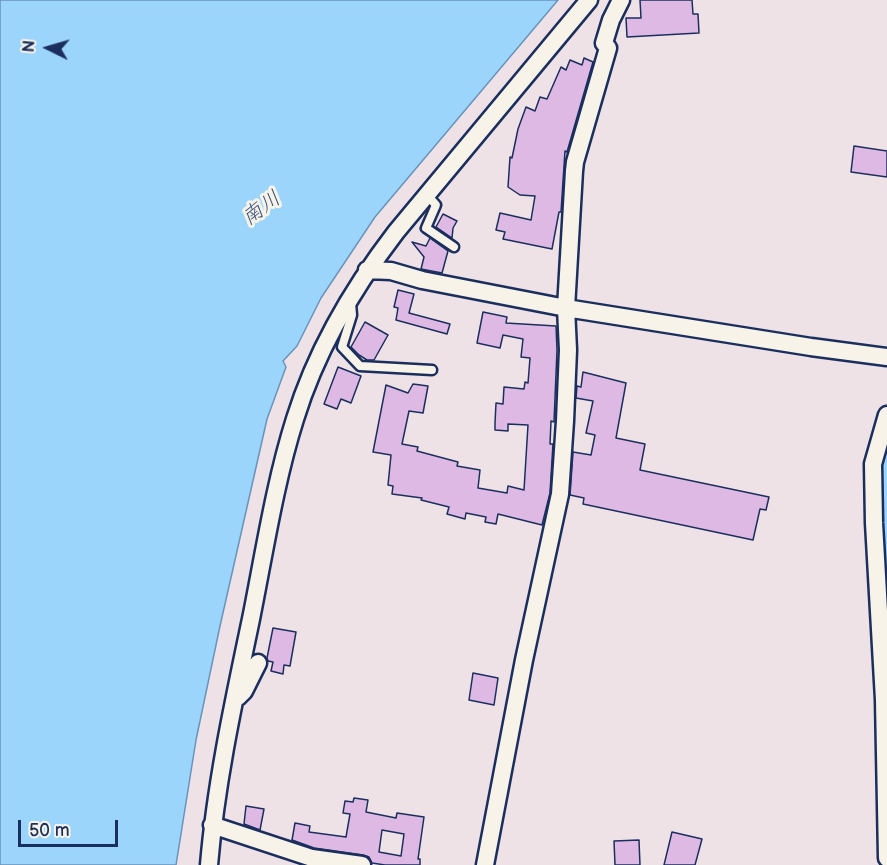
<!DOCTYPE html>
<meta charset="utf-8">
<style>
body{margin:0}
#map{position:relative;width:887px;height:865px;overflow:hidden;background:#efe2e6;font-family:"Balsamiq Sans",sans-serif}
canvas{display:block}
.north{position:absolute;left:18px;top:18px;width:60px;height:60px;-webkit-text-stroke:4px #f7f3e8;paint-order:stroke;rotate:275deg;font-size:16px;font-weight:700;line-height:24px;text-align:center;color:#1b2f5e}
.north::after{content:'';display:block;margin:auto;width:21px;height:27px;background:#1b2f5e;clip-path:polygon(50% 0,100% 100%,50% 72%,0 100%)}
.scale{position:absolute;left:18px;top:820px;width:100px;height:27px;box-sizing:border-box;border:3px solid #1b2f5e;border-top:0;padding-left:8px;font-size:18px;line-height:21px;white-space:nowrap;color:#1b2f5e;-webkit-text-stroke:4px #f7f3e8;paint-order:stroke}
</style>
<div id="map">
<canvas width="887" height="865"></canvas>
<div class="north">N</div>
<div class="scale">50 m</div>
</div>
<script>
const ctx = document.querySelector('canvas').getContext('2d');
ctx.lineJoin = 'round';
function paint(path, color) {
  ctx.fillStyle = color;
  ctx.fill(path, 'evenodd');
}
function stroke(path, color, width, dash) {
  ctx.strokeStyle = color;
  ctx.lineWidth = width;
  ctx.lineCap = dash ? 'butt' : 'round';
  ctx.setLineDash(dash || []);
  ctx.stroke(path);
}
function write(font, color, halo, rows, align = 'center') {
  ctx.font = font + ' "Balsamiq Sans","Klee One",sans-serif';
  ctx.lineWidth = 6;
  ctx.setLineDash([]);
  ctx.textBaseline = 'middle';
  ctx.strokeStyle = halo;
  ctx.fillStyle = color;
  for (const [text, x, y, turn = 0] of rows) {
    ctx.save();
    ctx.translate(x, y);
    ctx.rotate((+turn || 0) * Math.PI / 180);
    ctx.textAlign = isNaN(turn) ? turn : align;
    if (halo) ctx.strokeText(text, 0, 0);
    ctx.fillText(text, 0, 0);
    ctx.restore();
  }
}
const water = new Path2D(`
 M0,0H558L375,217L321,298L297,346L283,361L286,367L267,419L220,626L196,740L176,865H0Z`);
paint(water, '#9cd5fb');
stroke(water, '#6893bc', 1.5);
stroke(new Path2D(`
 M887,445L882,459L887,584`), '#9cd5fb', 24);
const building = new Path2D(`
 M640,0H692L693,14H698L699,33L627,37L626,18H641Z
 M584,58L593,62L567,152L565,151L561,212H559L552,249L503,239L505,232L496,230L500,213L531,220L535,196L520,195L508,187L510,157L512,158L518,129L526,107L535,111L540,97L547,99L561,67L566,70L570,60L582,65Z
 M854,146L887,151V177L851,172Z
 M443,214L457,221L453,228L452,238L436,227Z
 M430,238L448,251L442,273L421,269L424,257L412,242L426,246Z
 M398,290L414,294L409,313L450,324L447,334L396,320L398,308L394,307Z
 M483,312L507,317L506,323L556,326L557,350L554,422L551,421L550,444H553L550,493L542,525L498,514L496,524L485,522L486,517L466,513L465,519L447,514L449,507L421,500L422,498L392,494L393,486L388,485L391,455L373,452L386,385L408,393L413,384L428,386L423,413L409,411L402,444L418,447L417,451L458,462L457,466L480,470L478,488L507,493L508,486L524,490L528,425L508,424V431L495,430V423L496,403L503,404L504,387L524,389L525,382L528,383L530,358L521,357L523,339L503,335L500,348L477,343Z
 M365,322L388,335L374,360H367L359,355L351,347Z
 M338,367L361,376L351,403L341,399L337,409L324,404Z
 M583,372L626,383L616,438L645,444L640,470L769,497L766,510L760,509L753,540L583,504L584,498L570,495L573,452L591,455L595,435L586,433L593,401L576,398L577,386L581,387Z
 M273,628L296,632L290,666L284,665L283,674L271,671L273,662L268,661L267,658Z
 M473,673L498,678L494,705L469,700Z
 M354,798L368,800L366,812L396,818L397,813L424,817L418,859H420V865H385L372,863L369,857L363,855L314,848L292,840L295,823L310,826L309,832L346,837L350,814L343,813L345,801L353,802ZM382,830L404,834L401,856L379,852Z
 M246,806L264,809L260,830L244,824Z
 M672,832L702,839L695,865H664Z
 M639,840L640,865H615L614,841Z`);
paint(building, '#ddb9e3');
stroke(building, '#1b2f5e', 1.5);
const service = new Path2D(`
 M427,195L436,205L426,228L454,247
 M351,303L352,315L342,347L360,366L432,370`);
const minor = new Path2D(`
 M367,270L391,271L422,280L566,308L811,347L887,357
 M887,415L873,464L874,523L884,700L887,858
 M238,697L244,691L258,663
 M212,825L312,858L362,865
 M209,865C216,782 234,700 251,619C264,554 275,482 295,419C316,351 353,288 396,232L589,0
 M485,865L524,660L560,494L565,421L568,350L566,308L574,171L575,162L608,48L604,43L611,20L621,0`);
stroke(service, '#1b2f5e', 13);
stroke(minor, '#1b2f5e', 21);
stroke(service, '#f7f3e8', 8);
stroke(minor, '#f7f3e8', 16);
write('italic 21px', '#35507d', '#f7f3e8', [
 ["南川",262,209,-36]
]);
</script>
